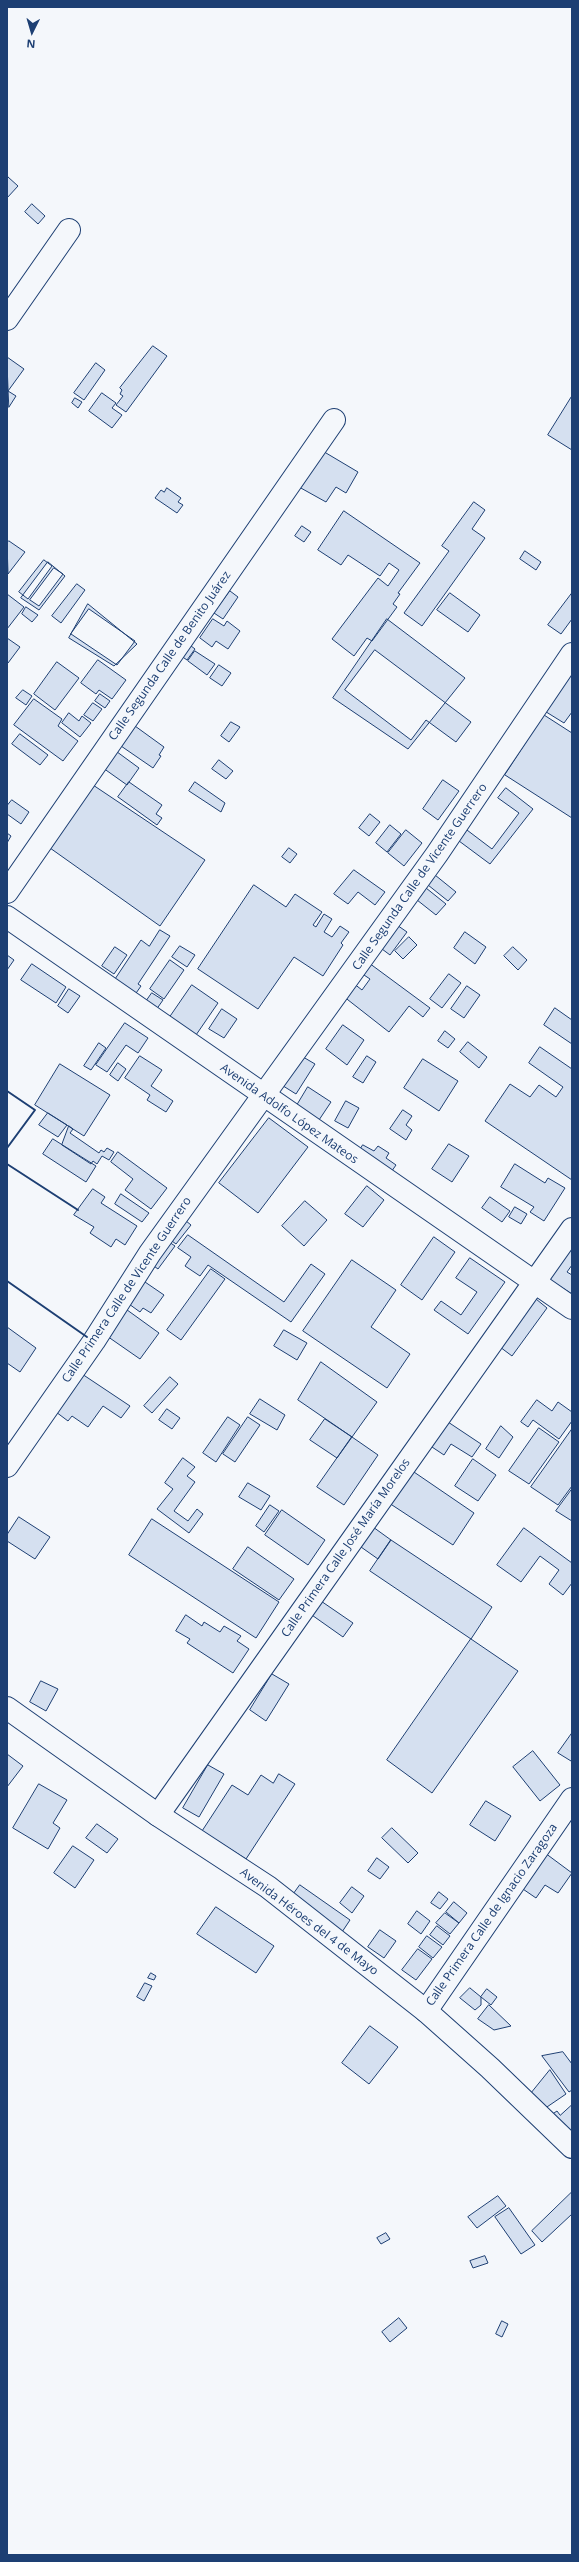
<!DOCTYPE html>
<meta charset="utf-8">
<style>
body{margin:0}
#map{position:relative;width:579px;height:2562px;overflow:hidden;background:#f4f7fb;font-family:"Open Sans",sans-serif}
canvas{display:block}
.frame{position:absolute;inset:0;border:8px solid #1d3f73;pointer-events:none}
.north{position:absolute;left:12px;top:12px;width:40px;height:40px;-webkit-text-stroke:3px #f4f7fb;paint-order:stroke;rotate:185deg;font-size:11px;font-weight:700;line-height:16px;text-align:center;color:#1d3f73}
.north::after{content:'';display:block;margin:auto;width:14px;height:18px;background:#1d3f73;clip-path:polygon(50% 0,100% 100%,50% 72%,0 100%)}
</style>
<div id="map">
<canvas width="579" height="2562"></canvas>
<div class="frame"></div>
<div class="north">N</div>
</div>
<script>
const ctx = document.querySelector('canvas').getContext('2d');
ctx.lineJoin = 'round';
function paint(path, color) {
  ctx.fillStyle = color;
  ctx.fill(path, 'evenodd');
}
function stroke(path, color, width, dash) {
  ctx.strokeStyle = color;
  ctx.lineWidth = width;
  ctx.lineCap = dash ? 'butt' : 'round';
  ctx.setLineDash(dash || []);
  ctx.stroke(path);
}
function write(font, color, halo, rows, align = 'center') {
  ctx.font = font + ' "Open Sans",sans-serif';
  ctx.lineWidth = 3;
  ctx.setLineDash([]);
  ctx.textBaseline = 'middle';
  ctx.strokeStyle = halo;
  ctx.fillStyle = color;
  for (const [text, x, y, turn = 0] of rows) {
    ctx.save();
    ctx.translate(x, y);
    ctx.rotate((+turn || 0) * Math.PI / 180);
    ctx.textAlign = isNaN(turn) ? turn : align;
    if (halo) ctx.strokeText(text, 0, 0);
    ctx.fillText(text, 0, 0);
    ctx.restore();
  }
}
const building = new Path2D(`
 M8,177L18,186L7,198V178Z
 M32,204L45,216L38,224L25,212Z
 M153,346L167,356L126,412L116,405L123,396L120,394L122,390L120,388Z
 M7,357L24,369L8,391L16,396L9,407Z
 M96,363L105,370L84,400L74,393Z
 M102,393L116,403L112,408L122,415L112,428L89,411Z
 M572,396V450L548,435Z
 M75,398L82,402L78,408L72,403Z
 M321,450L358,472L346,493L336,487L326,502L299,487Z
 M167,488L181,498L178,502L183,505L177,513L155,498L161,490L164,492Z
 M474,502L485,510L472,529L485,538L422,626L404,613L449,551L442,546Z
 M344,511L420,563L398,593L400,594L393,604L397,607L372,641L367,638L354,656L332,639L378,578L388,586L399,570L389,563L380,576L348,555L341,565L318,550Z
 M302,526L311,532L304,542L295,536Z
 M9,541L25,552L8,574L7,543Z
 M525,551L541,562L536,570L520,559Z
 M44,560L52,566L28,599L19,592Z
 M48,562L65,576L39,610L21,598Z
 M54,568L63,574L39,606L30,600Z
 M77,584L85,590L61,623L52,616Z
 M230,591L238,597L223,619L214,613Z
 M450,593L480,615L468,632L437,610Z
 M572,593V619L561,634L548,625Z
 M7,594L24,607L7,629Z
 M88,604L137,644L114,666L69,638Z
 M26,607L38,615L32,622L22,614Z
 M89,609L135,641L117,665L71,634Z
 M213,619L224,626L227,621L240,631L228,649L216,641L212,647L200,638Z
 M387,619L465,678L408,749L333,698Z
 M7,638L20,647L8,663H7Z
 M182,639L195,649L187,660L174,651Z
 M375,650L471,722L456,742L426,720L411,740L345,690Z
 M195,651L215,664L207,675L188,661Z
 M98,660L126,680L112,699L99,690L96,694L81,683Z
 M57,662L79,678L55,710L34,694Z
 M219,665L231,673L222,686L210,678Z
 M572,665V712L564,723L543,710Z
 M23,690L32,696L26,705L16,698Z
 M100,694L110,701L105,708L95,701Z
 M34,699L62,719L58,726L78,741L63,761L14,725Z
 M93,703L102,709L93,721L84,715Z
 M69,713L79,721L82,716L91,723L80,737L62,723Z
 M544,715L572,733V818L505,775Z
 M231,722L240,727L229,742L221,736Z
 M135,726L164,747L159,755L161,756L153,768L121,746Z
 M20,734L48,755L40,765L12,744Z
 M109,746L139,768L127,785L96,763Z
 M219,760L233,771L226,779L212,769Z
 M443,780L459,791L438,820L423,809Z
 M129,782L162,805L156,814L162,818L157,825L118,797Z
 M195,782L225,803L221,812L189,791Z
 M90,783L205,860L160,926L50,848Z
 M506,788L533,809L490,864L455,838L463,827L492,849L519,813L498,798Z
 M12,800L29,812L21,824L7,814V806Z
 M370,814L380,822L369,836L359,828Z
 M390,825L401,834L387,852L376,843Z
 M406,830L422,843L404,866L388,853Z
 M7,833L11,836L7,843Z
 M289,848L297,854L290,863L282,857Z
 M354,870L385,892L375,905L358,892L348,904L334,894Z
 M435,875L456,892L448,901L428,885Z
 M421,884L446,904L436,915L412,896Z
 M254,885L286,907L295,894L322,912L313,925L316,927L324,914L332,919L324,932L332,937L340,926L349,932L341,943L343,945L323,976L294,957L258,1009L198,969Z
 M394,923L407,932L390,955L378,946Z
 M160,930L170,936L138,984L141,986L134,996L113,982L141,940L149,946Z
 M465,932L486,947L475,964L454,948Z
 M409,937L417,945L403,959L395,951Z
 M180,946L195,955L187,967L172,957Z
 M115,947L127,955L114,974L102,966Z
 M513,947L527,960L518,970L504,956Z
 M7,955L14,960L7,970Z
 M170,960L184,970L164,999L150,989Z
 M369,963L430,1008L423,1017L409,1006L389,1032L343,996L353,983L362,990L370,979L361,973Z
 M32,964L66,987L56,1003L21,980Z
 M449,974L461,983L442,1008L430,999Z
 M192,985L218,1003L196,1035L170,1017Z
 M467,986L480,995L464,1018L451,1009Z
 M69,989L80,996L68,1013L58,1006Z
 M152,993L163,1000L156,1010L145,1003Z
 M555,1008L572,1020V1044L544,1025Z
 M222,1009L237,1019L224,1038L209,1029Z
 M125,1023L148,1038L138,1053L126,1045L107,1072L96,1065Z
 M343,1025L364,1040L347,1065L326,1049Z
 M445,1031L455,1039L448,1048L438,1041Z
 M468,1042L487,1057L479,1068L460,1052Z
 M99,1043L106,1048L91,1070L84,1066Z
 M540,1047L572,1069V1180L485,1121L510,1084L530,1097L539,1085L556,1097L563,1087L529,1063Z
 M298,1054L315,1064L296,1094L280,1084Z
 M140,1056L162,1070L151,1086L173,1101L166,1112L147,1100L150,1095L125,1078Z
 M367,1056L376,1062L363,1083L353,1077Z
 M423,1059L458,1081L439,1111L404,1088Z
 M118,1063L126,1069L118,1081L110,1075Z
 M60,1064L110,1095L84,1136L35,1105Z
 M308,1087L331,1102L315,1126L293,1112Z
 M346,1101L359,1108L348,1128L335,1121Z
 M403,1110L412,1116L406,1125L412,1130L406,1140L390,1129Z
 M48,1113L67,1125L58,1137L39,1125Z
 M269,1118L308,1147L258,1213L219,1183Z
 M69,1126L73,1129L70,1133L99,1153L101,1150L104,1152L107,1148L114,1152L109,1160L102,1156L97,1164L93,1161L91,1164L62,1145Z
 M53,1139L96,1166L86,1182L43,1154Z
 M449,1144L469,1156L452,1182L432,1169Z
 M363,1145L374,1151L378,1146L389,1153L386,1158L396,1165L387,1178L355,1158Z
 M118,1152L167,1188L151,1209L125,1190L133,1179L111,1162Z
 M515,1164L545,1183L548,1178L565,1188L544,1221L530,1212L534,1207L501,1187Z
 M367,1186L384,1200L363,1227L345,1214Z
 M93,1189L105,1197L101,1203L137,1226L125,1245L116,1239L111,1247L90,1233L94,1227L74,1215Z
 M121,1194L149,1213L142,1222L115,1204Z
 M490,1197L510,1211L502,1222L482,1208Z
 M305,1201L327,1220L304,1246L282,1226Z
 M515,1207L527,1214L521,1224L509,1217Z
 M180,1216L191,1225L176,1244L164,1235Z
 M188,1235L284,1302L311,1264L325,1274L291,1322L208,1265L200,1276L185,1266L191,1257L178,1248Z
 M434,1237L455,1252L422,1300L401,1285Z
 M163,1238L175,1246L158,1269L147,1261Z
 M572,1247V1265L567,1272L572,1275V1294L544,1276Z
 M470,1258L505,1282L468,1334L434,1310L441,1301L461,1315L477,1292L456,1278Z
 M352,1260L396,1290L371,1327L410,1354L387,1388L303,1331Z
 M211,1269L225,1279L181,1340L167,1330Z
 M145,1282L164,1295L151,1313L143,1308L140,1312L129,1304Z
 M536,1299L547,1308L512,1356L500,1347Z
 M123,1307L159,1333L140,1359L104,1334Z
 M7,1327L36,1348L20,1372L7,1363Z
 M284,1330L307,1343L297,1360L274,1346Z
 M321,1362L377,1402L352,1437L298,1400Z
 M82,1374L130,1406L121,1418L103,1406L88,1427L72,1416L68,1421L56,1412Z
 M170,1377L178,1384L152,1413L144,1406Z
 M260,1399L285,1415L277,1430L250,1414Z
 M537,1400L552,1411L558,1402L572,1412V1421L559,1439L533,1420L528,1427L521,1422Z
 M167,1409L180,1418L172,1429L159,1420Z
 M228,1417L240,1425L216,1462L203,1453Z
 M248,1417L260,1425L235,1462L223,1454Z
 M325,1419L352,1437L337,1458L310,1440Z
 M445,1420L481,1444L472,1457L451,1444L444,1455L429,1445Z
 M501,1426L513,1437L499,1458L486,1449Z
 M539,1428L559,1442L529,1484L509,1471Z
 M572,1429V1486L558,1505L531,1487Z
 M352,1437L378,1455L344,1505L317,1487Z
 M183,1458L195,1467L187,1476L195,1482L174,1511L188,1521L197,1509L203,1514L189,1533L157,1509L173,1489L165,1483Z
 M473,1459L496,1475L478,1501L455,1486Z
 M411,1470L474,1513L453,1545L389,1503Z
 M248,1483L270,1496L261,1510L239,1497Z
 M572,1489V1521L556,1511Z
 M270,1505L279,1511L264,1532L256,1526Z
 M282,1510L325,1540L308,1565L265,1535Z
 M19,1517L50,1537L35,1559L7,1541V1535Z
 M152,1519L279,1602L256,1638L129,1555Z
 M373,1527L391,1540L378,1559L361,1547Z
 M524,1528L572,1563V1583L563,1595L549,1584L559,1570L540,1556L521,1582L497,1565Z
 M391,1540L492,1607L471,1639L370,1571Z
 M248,1547L294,1579L279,1600L233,1569Z
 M318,1599L353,1623L343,1637L309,1613Z
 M186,1615L202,1626L204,1622L220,1632L224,1626L241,1636L237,1641L249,1649L233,1673L187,1643L190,1639L176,1631Z
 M471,1639L518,1671L432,1793L387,1760Z
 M272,1674L289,1684L266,1721L250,1710Z
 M41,1681L58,1689L46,1711L30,1702Z
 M572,1733V1759L571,1761L558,1753Z
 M533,1751L560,1785L540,1801L513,1767Z
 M7,1754L23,1766L7,1787Z
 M208,1765L224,1774L199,1817L183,1808Z
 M279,1774L295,1784L246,1859L202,1831L232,1785L248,1795L261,1775L273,1783Z
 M39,1784L67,1800L53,1823L60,1828L48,1849L13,1828Z
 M486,1801L511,1816L495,1841L470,1825Z
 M97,1824L118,1839L107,1853L86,1838Z
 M392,1828L418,1853L408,1863L382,1838Z
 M73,1846L94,1860L75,1888L54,1873Z
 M541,1850L572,1873L558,1893L545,1885L536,1898L517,1885Z
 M377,1858L389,1867L380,1879L368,1871Z
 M300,1885L350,1920L340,1935L290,1899Z
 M352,1887L364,1896L352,1913L340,1903Z
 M439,1892L448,1899L440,1909L431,1903Z
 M454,1902L467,1913L459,1923L446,1912Z
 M216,1907L274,1946L256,1973L197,1934Z
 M417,1911L430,1921L421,1934L408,1924Z
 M445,1913L459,1923L450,1934L436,1923Z
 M437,1926L450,1936L443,1945L430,1935Z
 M380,1930L396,1941L384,1958L368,1947Z
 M427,1936L442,1947L433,1958L419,1947Z
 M418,1949L432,1959L416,1980L402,1970Z
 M151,1973L156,1976L154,1980L148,1978Z
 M145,1983L152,1986L144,2001L137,1997Z
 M470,1988L481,1997V2005L475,2010L460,1998Z
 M487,1989L497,1997L491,2005L481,1997Z
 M489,2005L511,2026L494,2030L478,2019Z
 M370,2026L398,2047L369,2084L342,2063Z
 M563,2052L572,2064V2090L569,2092L542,2056Z
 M550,2070L566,2094L544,2109L529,2096Z
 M572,2105V2130L566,2133L551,2115L557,2111L560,2115Z
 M572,2192V2214L542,2242L532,2231Z
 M498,2196L506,2206L477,2228L468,2217Z
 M509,2208L535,2245L521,2254L495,2217Z
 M386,2233L390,2239L381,2244L377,2238Z
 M485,2256L488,2263L473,2268L470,2261Z
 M399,2318L407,2328L390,2342L382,2332Z
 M502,2321L508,2324L502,2337L496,2334Z`);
paint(building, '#d5e0f0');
stroke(building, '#1d3f73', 1);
const minor = new Path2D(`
 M7,319L69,230
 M7,892L334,420
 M7,917L572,1308
 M7,1466L94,1341L150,1253L437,854L572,654
 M158,1815L572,1229
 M426,2011L572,1799`);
const major = new Path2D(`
 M7,1708L158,1815L268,1887L426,2011L490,2068L572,2147`);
stroke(minor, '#1d3f73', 24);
stroke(major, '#1d3f73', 24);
stroke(minor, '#f4f7fb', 22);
stroke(major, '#f4f7fb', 22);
stroke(new Path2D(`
 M7,1091L35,1110L7,1148
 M7,1164L78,1210
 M7,1281L87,1337`), '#1d3f73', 2);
write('12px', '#1d3f73', '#f4f7fb', [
 ["Calle Segunda Calle de Benito Juárez",170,656,-55],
 ["Calle Segunda Calle de Vicente Guerrero",420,877,-55],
 ["Avenida Adolfo López Mateos",289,1114,35],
 ["Calle Primera Calle de Vicente Guerrero",127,1290,-56],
 ["Calle Primera Calle José María Morelos",346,1548,-55],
 ["Calle Primera Calle de Ignacio Zaragoza",492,1915,-55],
 ["Avenida Héroes del 4 de Mayo",309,1922,37]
]);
</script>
